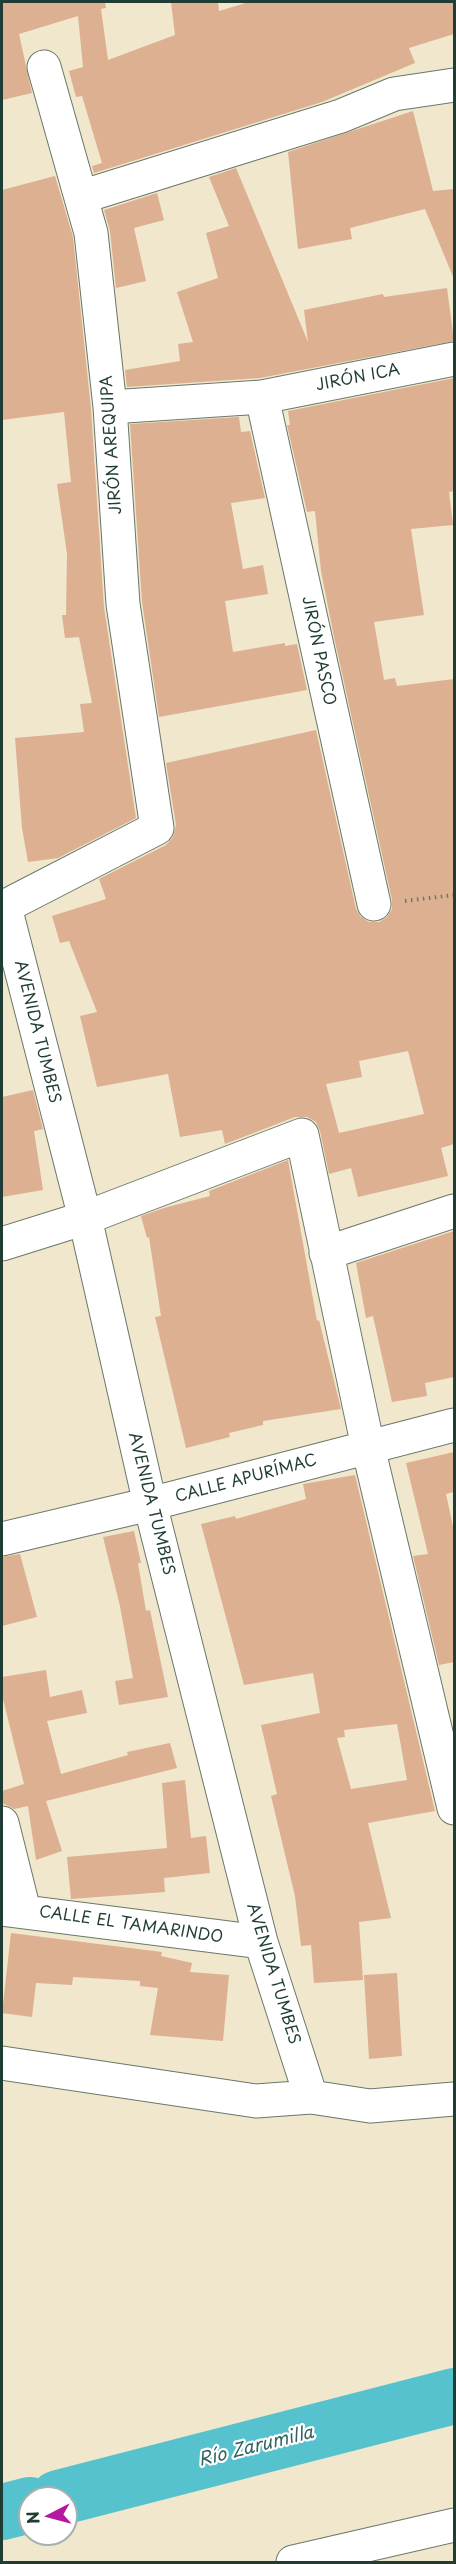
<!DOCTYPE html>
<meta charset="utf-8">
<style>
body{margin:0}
#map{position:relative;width:456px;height:2564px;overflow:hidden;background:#f0e7cd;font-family:"Playpen Sans",sans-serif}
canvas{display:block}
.frame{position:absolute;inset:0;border:3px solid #1f3d34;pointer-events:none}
.north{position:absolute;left:18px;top:2486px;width:60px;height:60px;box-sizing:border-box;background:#fff;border:2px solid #a5b1ae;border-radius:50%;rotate:264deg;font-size:16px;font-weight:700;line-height:24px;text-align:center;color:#1f3d34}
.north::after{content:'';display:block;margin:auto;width:21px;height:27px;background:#b5179e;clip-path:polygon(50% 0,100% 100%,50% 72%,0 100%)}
</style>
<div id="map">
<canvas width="456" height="2564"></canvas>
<div class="frame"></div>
<div class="north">N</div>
</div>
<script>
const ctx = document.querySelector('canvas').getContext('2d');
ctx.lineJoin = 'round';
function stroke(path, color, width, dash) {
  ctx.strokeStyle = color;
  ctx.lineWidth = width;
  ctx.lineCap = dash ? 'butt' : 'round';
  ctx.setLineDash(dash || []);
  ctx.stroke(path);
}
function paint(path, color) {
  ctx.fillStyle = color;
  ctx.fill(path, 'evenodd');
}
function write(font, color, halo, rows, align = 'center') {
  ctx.font = font + ' "Playpen Sans",sans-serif';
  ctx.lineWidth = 4.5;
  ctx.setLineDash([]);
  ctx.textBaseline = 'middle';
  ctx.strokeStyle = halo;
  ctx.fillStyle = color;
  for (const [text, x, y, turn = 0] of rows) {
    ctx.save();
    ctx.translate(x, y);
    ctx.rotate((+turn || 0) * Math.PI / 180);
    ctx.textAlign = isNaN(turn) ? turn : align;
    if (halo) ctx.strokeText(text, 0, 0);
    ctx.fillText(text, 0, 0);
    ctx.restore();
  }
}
stroke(new Path2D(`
 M58,2498L454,2396
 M2,2512L30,2505`), '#56c2ce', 56);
paint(new Path2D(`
 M2,2H105L106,8L101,9L108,60L175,35L171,2H218L219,11L249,2H454V34L409,48L415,63L322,102L94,173L92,166L102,163L82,96L76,97L69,71L83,67L78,16L19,34L32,93L2,100Z
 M413,111L433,191L454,189V279L425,209L350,228L352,239L298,249L288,152Z
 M236,168L308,342L304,310L383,294L384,297L447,288L454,341L260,378L127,387L125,370L180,361L178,344L193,342L177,292L218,278L206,233L229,226L209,177Z
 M55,176L73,237L91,409L104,607L136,818L58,858L28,862L22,828L15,738L84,732L80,704L92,703L79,637L65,638L62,615H66L67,554L57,484L71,482L64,412L2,420V190Z
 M157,193L164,220L134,228L146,281L116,288L110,231L104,210Z
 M454,378V491L449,492L453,525L411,529L424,615L374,622L384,680L395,678L397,686L454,679V1144L441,1148L448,1176L358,1197L351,1168L329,1174L320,1131L316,1122L307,1117H295L225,1144L222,1130L180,1137L168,1074L97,1087L80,1016L97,1012L69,941L60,943L52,916L106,899L99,879L166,845L173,837L176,825L166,763L316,730L356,909L361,917L369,922H379L387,917L392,909V900L334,637L321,571L315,511L307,512L287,425H290L288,411ZM408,1051L424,1114L339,1133L326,1084L362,1077L359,1061Z
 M239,417L241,432L250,431L265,498L231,503L243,569L263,565L268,594L225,601L233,652L285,643V646L297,644L307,690L159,717L142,602L130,424Z
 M33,1090L43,1129L34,1131L43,1190L2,1197V1097Z
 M288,1160L317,1321L319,1320L341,1409L263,1421V1425L229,1433L230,1437L186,1448L155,1317L161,1316L149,1237L147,1238L141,1216L164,1208L210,1196L209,1191Z
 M454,1231V1377L425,1383L427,1396L392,1402L373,1316L366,1318L356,1263Z
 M454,1452V1492L446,1494L454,1531V1662L439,1665L413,1556L428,1554L406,1463Z
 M355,1475L435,1811L368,1823L391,1918L359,1922L363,1980L314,1983L311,1945L301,1946L295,1896L271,1796L277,1794L261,1725L320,1713L313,1673L244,1685L201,1524L235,1516L236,1519L306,1499L303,1484ZM397,1724L407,1780L351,1789L337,1738L345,1737L344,1730Z
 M134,1531L141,1563H138L146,1611L150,1610L168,1697L119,1705L115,1681L133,1678L120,1606L103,1537Z
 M20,1554L37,1617L2,1626V1557Z
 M46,1670L50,1697L82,1690L87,1713L47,1721L61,1774L128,1755L127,1752L170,1743L177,1768L46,1801L62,1851L36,1860L28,1806L14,1809L2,1803V1791L24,1784L2,1695V1677Z
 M185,1780L191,1838L206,1836L210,1873L164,1878L165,1892L71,1899L67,1857L167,1848L162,1783Z
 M11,1933L162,1952L161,1956L192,1963L190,1972L229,1975L223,2041L150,2035L158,1988L140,1986V1981L73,1977L72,1985L36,1983L32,2017L2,2013Z
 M397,1973L402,2056L369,2059L364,1975Z`), '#dcb091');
const street = new Path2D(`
 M81,197L341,116L394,94L454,85
 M262,397L374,904
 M110,407L262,397L454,359
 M5,907L85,1218L150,1504L261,1942L311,2097
 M2,908L157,828L123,604L110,407L91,233L44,67
 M2,1244L85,1218L302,1135L368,1447L454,1808
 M326,1253L454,1211
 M2,1539L150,1504L454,1425
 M2,1823L24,1911
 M2,1909L261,1942
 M2,2063L256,2101L311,2097L370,2106L454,2099
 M293,2562L454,2525`);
stroke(street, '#68786a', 35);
stroke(new Path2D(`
 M405,901L454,895`), '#68786a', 4, [1.5, 4.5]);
stroke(street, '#fff', 33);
write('16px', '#1f3d34', '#fff', [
 ["JIRÓN ICA",358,378,-11],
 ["JIRÓN AREQUIPA",112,445,-94],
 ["JIRÓN PASCO",318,651,78],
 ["AVENIDA TUMBES",37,1032,76],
 ["CALLE APURÍMAC",246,1479,-15],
 ["AVENIDA TUMBES",151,1504,76],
 ["CALLE EL TAMARINDO",131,1925,8],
 ["AVENIDA TUMBES",273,1974,73]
]);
write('italic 18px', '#306562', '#fff', [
 ["Río Zarumilla",256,2447,-14]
]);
</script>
